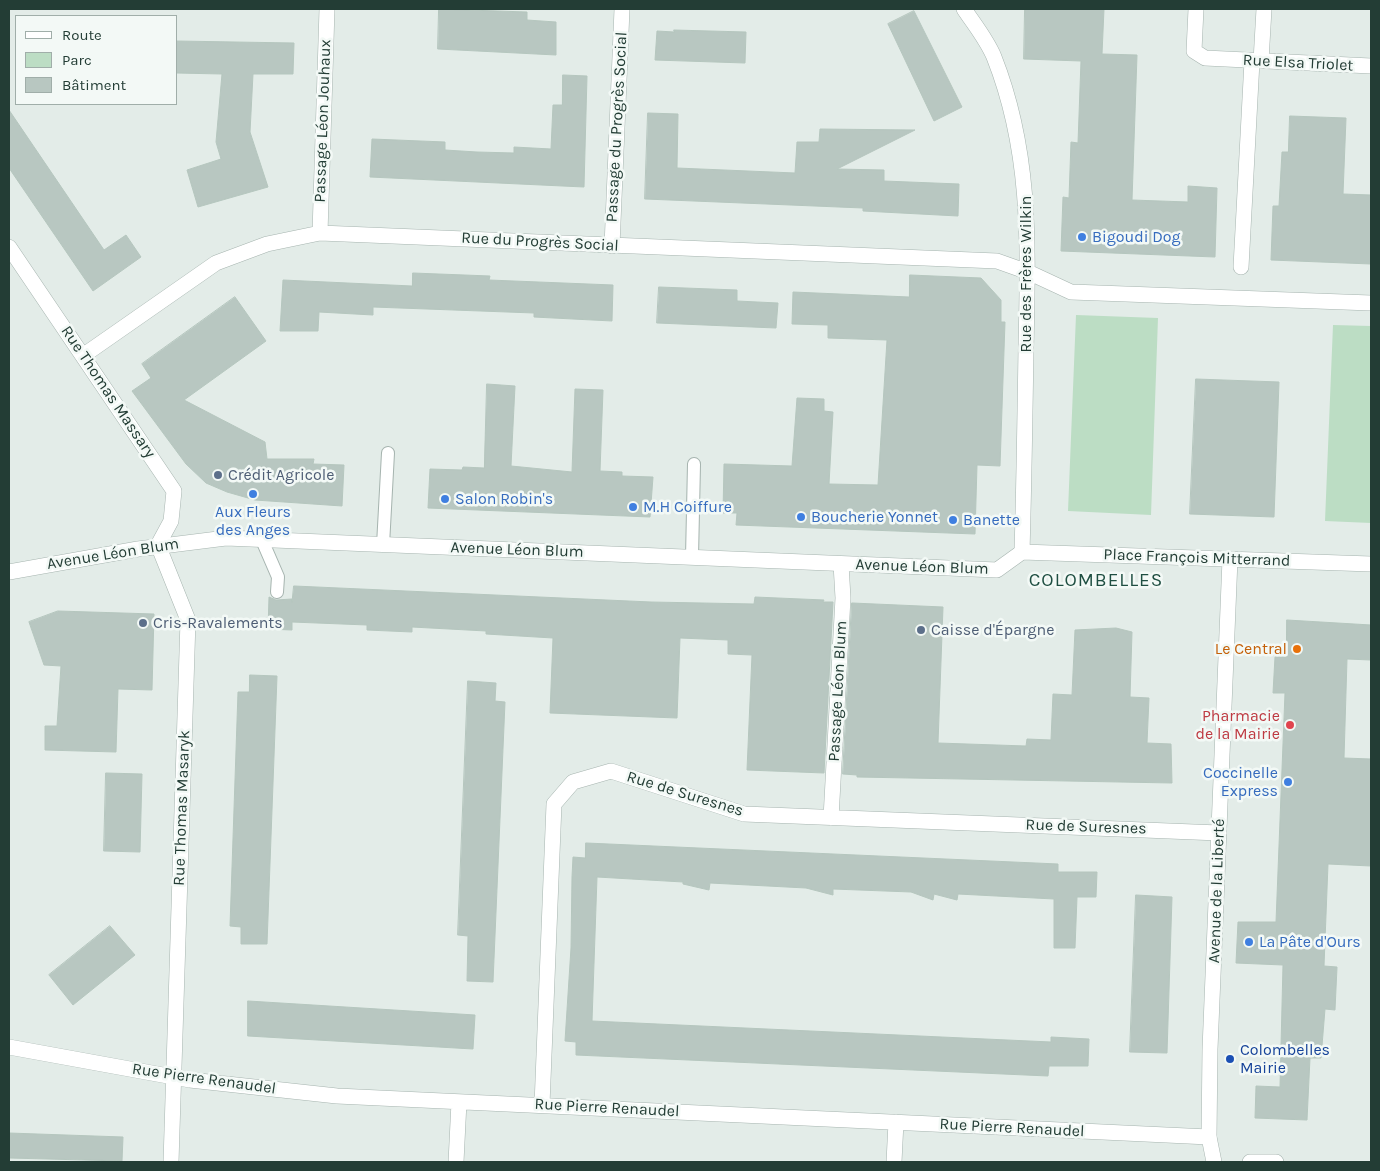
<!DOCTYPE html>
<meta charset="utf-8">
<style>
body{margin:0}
#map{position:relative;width:1380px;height:1171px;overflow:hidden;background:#e3ece8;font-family:Karla,sans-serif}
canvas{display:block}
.frame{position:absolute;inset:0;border:10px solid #233d35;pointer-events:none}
.legend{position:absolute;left:15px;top:15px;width:162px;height:90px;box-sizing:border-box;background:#f3f9f6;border:1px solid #a0aea9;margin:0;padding:6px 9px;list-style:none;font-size:15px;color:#233d35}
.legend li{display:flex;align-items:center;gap:10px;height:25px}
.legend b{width:25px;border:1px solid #a0aea9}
</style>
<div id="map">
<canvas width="1380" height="1171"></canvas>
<div class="frame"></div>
<ul class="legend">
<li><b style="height:6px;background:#fff"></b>Route</li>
<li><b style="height:14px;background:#bcddc4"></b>Parc</li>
<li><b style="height:14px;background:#b8c7c1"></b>Bâtiment</li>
</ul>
</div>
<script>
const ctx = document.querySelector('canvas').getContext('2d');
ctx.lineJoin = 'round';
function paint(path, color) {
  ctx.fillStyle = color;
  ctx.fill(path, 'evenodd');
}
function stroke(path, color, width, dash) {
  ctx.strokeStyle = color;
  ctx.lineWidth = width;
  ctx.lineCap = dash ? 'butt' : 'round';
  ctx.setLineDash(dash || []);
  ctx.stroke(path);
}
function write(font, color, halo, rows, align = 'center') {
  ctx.font = font + ' Karla,sans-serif';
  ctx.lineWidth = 5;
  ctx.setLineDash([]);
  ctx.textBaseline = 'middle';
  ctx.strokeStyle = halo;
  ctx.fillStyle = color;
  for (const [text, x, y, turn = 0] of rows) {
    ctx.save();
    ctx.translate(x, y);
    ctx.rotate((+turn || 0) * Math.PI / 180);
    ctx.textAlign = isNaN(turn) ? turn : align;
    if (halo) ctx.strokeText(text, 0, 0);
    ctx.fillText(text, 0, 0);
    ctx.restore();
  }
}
paint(new Path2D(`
 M1076,315L1158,318L1151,515L1068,511Z
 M1333,325L1371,326V523L1325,521Z`), '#bcddc4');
const building = new Path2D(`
 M439,9L527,12V20L556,22V55L438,49Z
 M1025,9H1104L1102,54L1137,55L1132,200L1188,202V186L1217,188L1215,257L1061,251L1063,197L1069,198L1071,142L1078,143L1081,61L1024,59Z
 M914,11L962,107L934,121L888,24Z
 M674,30L746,32L745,63L655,60L657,31L674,32Z
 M176,41L294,43L293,74H253L250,132L268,187L198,207L187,170L221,159L216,142L222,74L176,73Z
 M563,75L587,76L584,187L370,177L372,139L445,142V150L477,152L514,153V147L551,149L553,105H562Z
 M9,110L104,250L126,235L141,257L93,291L9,168Z
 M648,113L678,114L677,168L795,173L797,142H819L820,129L915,130L837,169L884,170V181L959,184L958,216L863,211V208L645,199Z
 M1290,116L1346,118L1343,194L1371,195V264L1271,260L1273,206H1279L1282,152H1288Z
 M413,273L490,276L489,280L613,285L612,321L534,317V313L373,307V315L319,312L318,331H280L283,280L412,286Z
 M910,275L981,278L1001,300V322H1005L1000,466L977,465L975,534L736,525L737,513H723L724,464L792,466L797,398L824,399V411L833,412L829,484L878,485L887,340L828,338V325L792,324L793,292L909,297Z
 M659,287L737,290V301L778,303L776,328L657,323Z
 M235,297L266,341L184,400L265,442L267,459H314L313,464L344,465L342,506L255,500L227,492L206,483L186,464L132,391L151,378L142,364Z
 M1196,379L1279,382L1274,517L1190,514Z
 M487,384L515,386L511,466L572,472L575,389L603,390L600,471L622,472V476L653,477L650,517L428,508L430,469L462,470L463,467L484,468Z
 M294,586L651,602L754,604L755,597L824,600L823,602H833L824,773L747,770L752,655L728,654V640L680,638L677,718L550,713L553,638L486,634V631L412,627V632L367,630V625L292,622V630L268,629L269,597L276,600L292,599V602Z
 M852,603L943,607L938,743L1026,746L1027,739L1051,740L1053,694L1072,695L1075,630L1116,628L1132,632L1130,697L1149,698L1147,743L1171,744L1172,783L857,777V775L843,774Z
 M58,611L154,614L152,690L118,689L116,752L45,750V726H57L61,666L44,665L29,622Z
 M1287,620L1371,625V660L1347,659L1344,758L1371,759V866L1328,864L1324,966L1337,967L1335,1010L1325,1009L1321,1058H1310L1307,1120L1255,1118L1256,1086L1280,1087L1283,965L1236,963L1238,922H1276L1285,693H1273L1275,657H1286Z
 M250,675L277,676L267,944H241V927L230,926L238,692H249Z
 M468,681L496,683L495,701L505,702L493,982L467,981L468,936L458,935Z
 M106,773L142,774L140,852L104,851Z
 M586,843L1058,864V872H1097L1096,897H1077L1075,948H1054V899L958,894L957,900L934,894L933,900L911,892L833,889V895L806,888L710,883L709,890L683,884V882L597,877L592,1021L1051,1042V1037L1089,1039L1088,1066H1049L1048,1076L576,1055V1042L565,1041L571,948L572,877L573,857L585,858Z
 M1136,895L1172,897L1167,1053L1130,1052Z
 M110,926L135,955L73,1005L49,975Z
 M248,1001L475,1015L473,1049L248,1036Z
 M9,1133L123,1137L122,1161L9,1158Z`);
paint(building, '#b8c7c1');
stroke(building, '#b5c6be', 1);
const service = new Path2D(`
 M262,540L278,577L277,592
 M383,545L388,453
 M692,557L694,464`);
const pedestrian = new Path2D(`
 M1261,61L1264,9
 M1241,267L1252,61`);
const minor = new Path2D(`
 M964,9C974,24 987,40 994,57C1032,153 1028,247 1026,348C1025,416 1024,484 1022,552
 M1196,9L1194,51L1205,58L1371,66
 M320,233L327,9
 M612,246L622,9
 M9,247L174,491L171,521L158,545L188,620L171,1162
 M84,355L216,263L267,244L320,233L997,261L1028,272L1071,292L1371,303
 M831,818L843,598L841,564
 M9,1047L190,1080L337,1096L1209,1137
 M542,1105L554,804L573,782L611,771L744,814L1219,833
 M456,1162L459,1102
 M894,1162L896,1122
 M1250,1162H1276`);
const tertiary = new Path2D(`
 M9,572L138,549L226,538L997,570L1022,552L1371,564
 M1214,1162L1209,1137L1210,1049L1230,559`);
stroke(service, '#a6b4af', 14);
stroke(pedestrian, '#a6b4af', 16);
stroke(minor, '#a6b4af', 16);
stroke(tertiary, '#a6b4af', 16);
stroke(service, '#fff', 12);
stroke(pedestrian, '#fff', 15);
stroke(minor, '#fff', 15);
stroke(tertiary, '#fff', 15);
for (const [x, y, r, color] of [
 [1082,237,5,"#3f7fe0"],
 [218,475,5,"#5c6f8a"],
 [253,494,5,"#3f7fe0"],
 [445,499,5,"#3f7fe0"],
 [633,507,5,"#3f7fe0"],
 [801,517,5,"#3f7fe0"],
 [953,520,5,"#3f7fe0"],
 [143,623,5,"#5c6f8a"],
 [921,630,5,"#5c6f8a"],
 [1297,649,5,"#e8710a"],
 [1290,725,5,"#e0444e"],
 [1288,782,5,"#3f7fe0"],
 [1249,942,5,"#3f7fe0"],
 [1230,1059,5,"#1a4fb4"]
]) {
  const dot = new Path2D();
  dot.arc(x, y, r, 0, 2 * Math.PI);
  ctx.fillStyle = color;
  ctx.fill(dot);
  stroke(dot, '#f3f9f6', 2);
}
write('16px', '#233d35', '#f3f9f6', [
 ["Rue Elsa Triolet",1298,63,3],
 ["Passage Léon Jouhaux",323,121,-88],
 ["Passage du Progrès Social",617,127,-87],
 ["Rue du Progrès Social",540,242,3],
 ["Rue des Frères Wilkin",1026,274,-90],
 ["Rue Thomas Massary",108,392,56],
 ["Avenue Léon Blum",517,550,2],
 ["Avenue Léon Blum",113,554,-9],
 ["Place François Mitterrand",1197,558,2],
 ["Avenue Léon Blum",922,567,2],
 ["Passage Léon Blum",838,691,-87],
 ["Rue de Suresnes",685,794,17],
 ["Rue Thomas Masaryk",182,808,-88],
 ["Rue de Suresnes",1086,827,2],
 ["Avenue de la Liberté",1217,891,-88],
 ["Rue Pierre Renaudel",204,1079,8],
 ["Rue Pierre Renaudel",607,1108,3],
 ["Rue Pierre Renaudel",1012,1128,3]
]);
write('16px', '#366cbe', '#f3f9f6', [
 ["Bigoudi Dog",1092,237],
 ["Salon Robin's",455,499],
 ["M.H Coiffure",643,507],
 ["Aux Fleurs",253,512,"center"],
 ["des Anges",253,530,"center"],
 ["Boucherie Yonnet",811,517],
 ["Banette",963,520],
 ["Coccinelle",1278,773,"right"],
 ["Express",1278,791,"right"],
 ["La Pâte d'Ours",1259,942]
], 'left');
write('16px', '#4e5e75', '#f3f9f6', [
 ["Crédit Agricole",228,475],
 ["Cris-Ravalements",153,623],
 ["Caisse d'Épargne",931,630]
], 'left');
write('16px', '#c56008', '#f3f9f6', [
 ["Le Central",1287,649]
], 'right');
write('16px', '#be3a42', '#f3f9f6', [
 ["Pharmacie",1280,716],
 ["de la Mairie",1280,734]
], 'right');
write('16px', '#164399', '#f3f9f6', [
 ["Colombelles",1240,1050],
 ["Mairie",1240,1068]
], 'left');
ctx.letterSpacing = '1px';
write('19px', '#1f4f42', '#f3f9f6', [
 ["COLOMBELLES",1096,581]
]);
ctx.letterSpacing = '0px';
</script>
